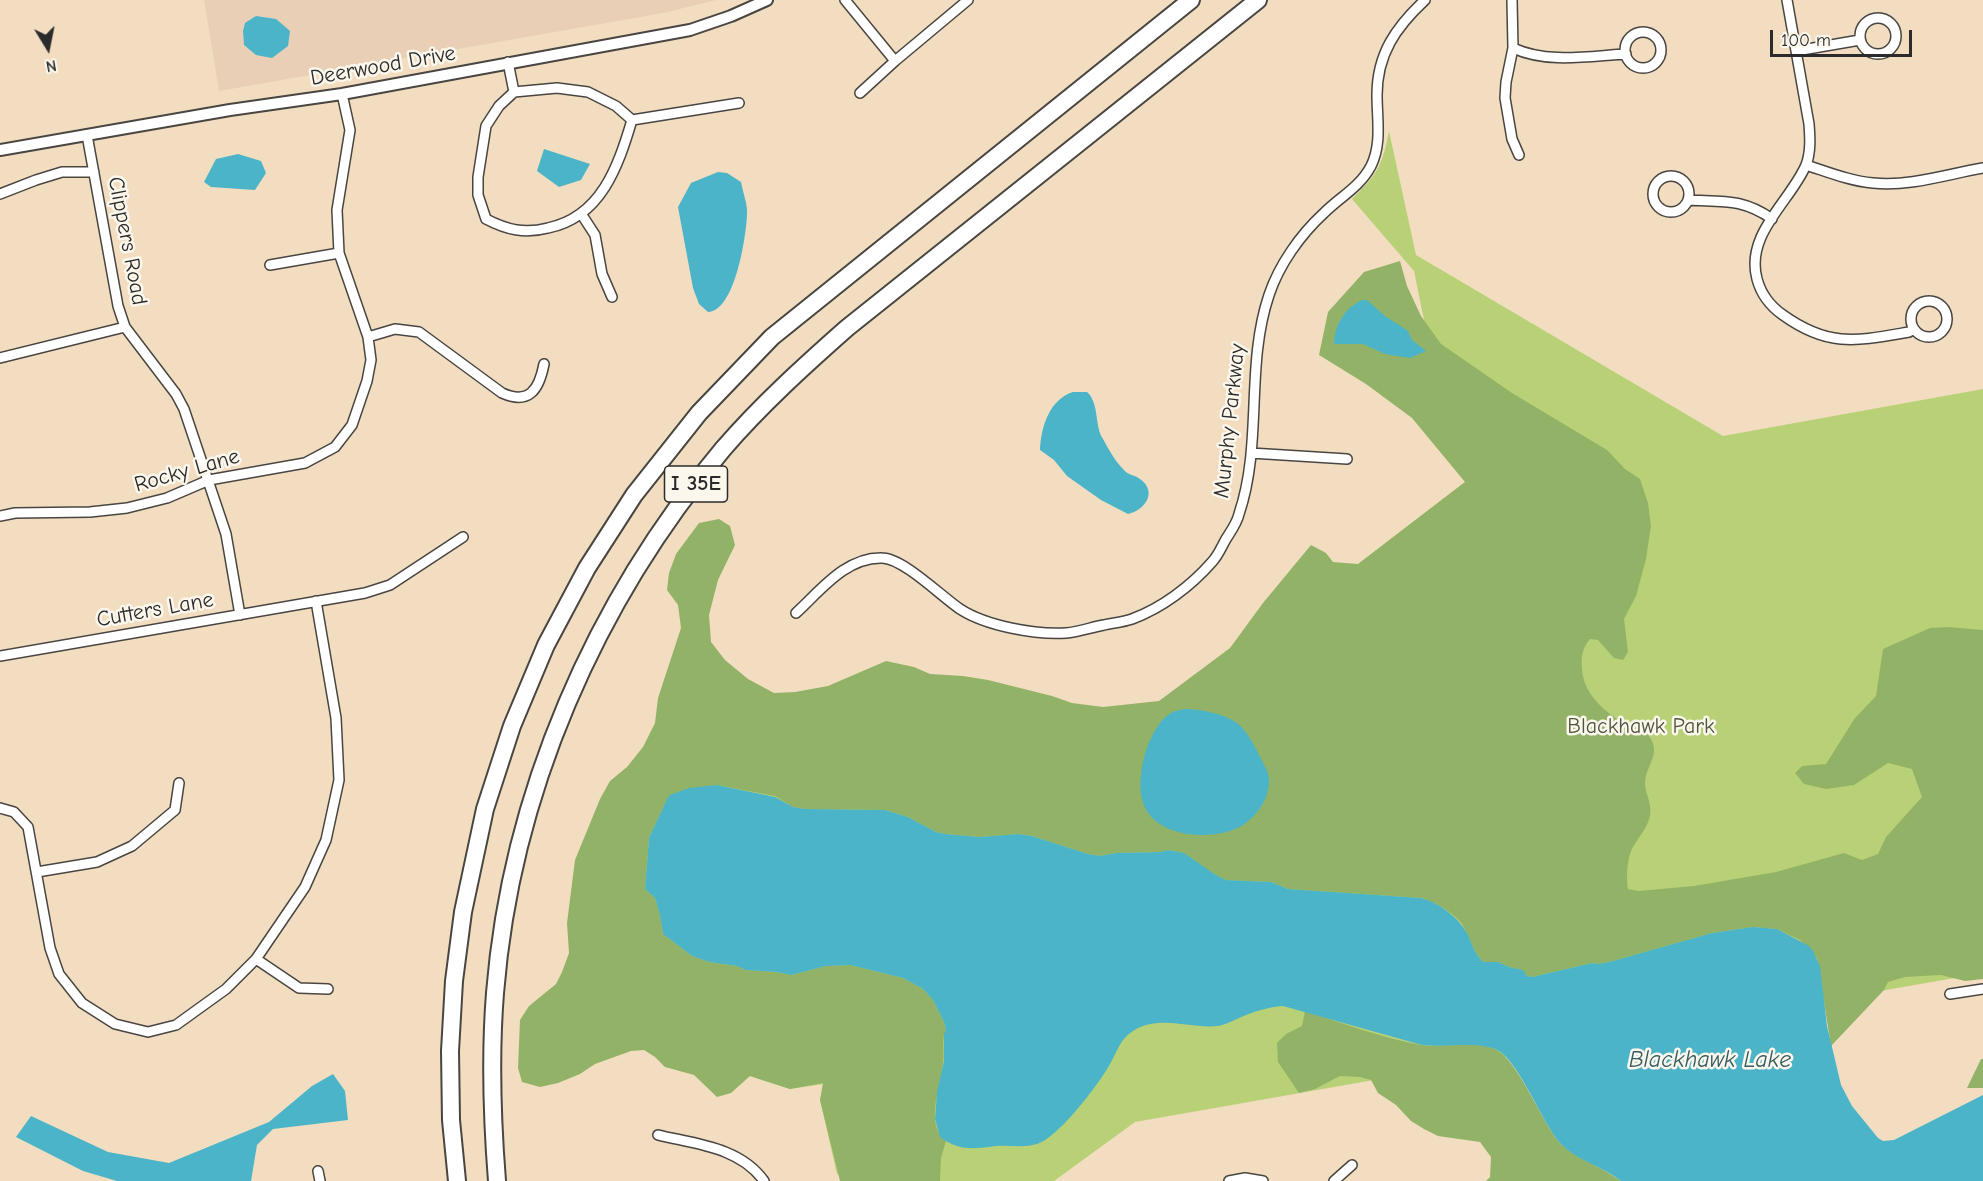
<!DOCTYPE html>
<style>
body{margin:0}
#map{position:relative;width:1983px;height:1181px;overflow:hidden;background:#f2ddc0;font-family:"Comic Neue",sans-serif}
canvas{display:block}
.north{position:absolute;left:18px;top:18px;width:60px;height:60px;-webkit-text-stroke:4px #fbf7ec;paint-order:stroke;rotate:170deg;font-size:16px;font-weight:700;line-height:24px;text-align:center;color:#2b2b2b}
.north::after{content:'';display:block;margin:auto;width:21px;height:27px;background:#2b2b2b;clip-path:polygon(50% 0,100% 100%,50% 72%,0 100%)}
.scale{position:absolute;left:1770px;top:30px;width:142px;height:27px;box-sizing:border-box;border:3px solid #2b2b2b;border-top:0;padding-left:8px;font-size:18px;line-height:21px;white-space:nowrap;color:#2b2b2b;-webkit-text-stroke:4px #fbf7ec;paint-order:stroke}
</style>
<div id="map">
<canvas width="1983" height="1181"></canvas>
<div class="north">N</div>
<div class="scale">100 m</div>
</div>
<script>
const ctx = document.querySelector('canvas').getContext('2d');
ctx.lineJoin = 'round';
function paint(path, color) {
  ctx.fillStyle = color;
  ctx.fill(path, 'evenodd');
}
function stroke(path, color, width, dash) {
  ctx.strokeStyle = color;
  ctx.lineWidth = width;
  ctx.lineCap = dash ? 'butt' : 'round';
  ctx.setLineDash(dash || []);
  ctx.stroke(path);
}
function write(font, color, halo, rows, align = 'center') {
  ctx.font = font + ' "Comic Neue",sans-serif';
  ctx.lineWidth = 5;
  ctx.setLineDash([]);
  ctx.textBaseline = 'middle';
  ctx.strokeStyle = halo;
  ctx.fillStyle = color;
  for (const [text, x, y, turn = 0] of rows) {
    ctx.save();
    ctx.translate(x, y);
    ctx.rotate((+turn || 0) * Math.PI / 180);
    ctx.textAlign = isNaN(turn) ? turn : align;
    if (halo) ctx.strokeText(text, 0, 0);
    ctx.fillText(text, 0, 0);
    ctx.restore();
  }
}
paint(new Path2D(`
 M204,0H716L663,13L219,91Z`), '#e8cfb6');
paint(new Path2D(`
 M1389,131L1416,255L1723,436L1983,389V973L1135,1122L1054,1181H862L837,1174L820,1100L824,1084L790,1089L630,1038L569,979L668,735L1087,772L1465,482L1445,375L1435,374L1414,271L1352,199C1378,174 1382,166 1389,131Z`), '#b8d176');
paint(new Path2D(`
 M1400,261L1407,286L1421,316L1441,344L1512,393L1607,450L1625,469L1640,479L1648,503L1651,526L1646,559L1636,596L1624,619L1628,652L1623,660L1614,658L1598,640L1590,639C1582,648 1581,657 1582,669C1583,692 1603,711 1622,722C1633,728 1647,729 1652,741C1658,754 1649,764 1646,776C1642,792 1653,800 1650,816C1647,828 1641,834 1635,844C1627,854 1626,876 1628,889L1638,891L1694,886L1776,872L1844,853L1862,860L1878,854L1886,837L1922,797L1912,769L1888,763L1854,785L1826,789L1804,784L1795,773L1802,766L1826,764L1855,718L1876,696L1883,649L1930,628L1948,627L1983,630V979L1965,981L1941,975L1905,977L1888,982L1884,990L1831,1046L1817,958L1800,940L1777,929L1753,927L1712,933L1613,961L1599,964L1592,963L1532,977L1527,976L1522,970L1509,967L1498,962H1483C1472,951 1470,937 1462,924C1454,913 1434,901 1421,898L1288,889L1271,882L1226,880L1216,875L1183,853L1168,850L1161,852L1116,853L1100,856L1088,854L1032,836L1019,834L979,837L946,834L936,832L908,817L885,810L805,809L793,807L775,796L717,785L667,799L649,838L645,889L655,898L660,914L663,934L692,956L709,962L737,966L745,970L777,972L791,975L826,966L850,965L903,978L923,989L933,1000L944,1022L946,1030C941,1040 945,1053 943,1063C941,1087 924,1124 946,1141L941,1158L940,1181H840L820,1100L823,1083L790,1089L750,1076L731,1093L717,1097L694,1075L665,1067L655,1057L644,1050L631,1051L595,1064L580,1074L558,1083L540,1087L522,1082L518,1068L520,1020L529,1006L556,984L562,972L569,953L567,923L575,860L600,799L610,781L627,767L643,747L655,723L658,698L681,628L678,605L667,590L669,573L676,554L699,523L719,519L730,526L735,545L718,580L709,615L711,642L725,660L748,679L774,693L795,692L828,686L886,661L914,667L930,674L963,676L988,680L1052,696L1072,703L1103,707L1159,701L1230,648L1263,603L1311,545L1326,553L1333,562L1358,564L1465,482L1412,418L1366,384L1319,355L1328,312L1364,272Z
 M1305,1011C1343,1023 1382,1038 1421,1045C1445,1049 1476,1038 1498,1051C1518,1062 1541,1120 1559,1142C1573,1157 1602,1167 1621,1181H1486L1490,1177L1491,1157L1480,1142L1438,1136L1424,1129L1411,1121L1396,1105L1378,1093L1371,1080L1360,1077L1340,1076L1315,1089L1299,1093L1278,1062L1277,1043L1286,1034L1302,1026Z
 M1981,1059H1983V1088H1967Z`), '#92b367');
paint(new Path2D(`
 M256,16L276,19L290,31L288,46L272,58L256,55L244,45L243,31L245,23Z
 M544,149L590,164L581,180L559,187L537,171Z
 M238,154L261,161L266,173L255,190L211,187L204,182L216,159Z
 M718,172L727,173L741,182C743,193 748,205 747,215C746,237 735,311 708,312L699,304L693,288L678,207L691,183Z
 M1362,300H1367L1385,316L1408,331L1412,340L1426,351L1410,358L1385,354L1363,344H1334C1335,324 1344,309 1362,300Z
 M1073,392H1087L1090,395C1099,409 1095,427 1103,439C1109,450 1115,461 1124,470C1128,475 1135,475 1140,479C1158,492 1145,510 1128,514L1101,500L1067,476L1054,460L1040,450C1041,426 1050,399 1073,392Z
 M1185,709C1201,709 1224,714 1237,723C1245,729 1252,741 1256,749C1260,758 1268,769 1269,779C1270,797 1258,815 1243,825C1216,842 1155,839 1143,803C1135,778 1147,731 1168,715C1173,711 1179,710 1185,709Z
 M717,785L775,797L793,807L805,809L885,810L908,817L936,832L946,834L979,837L1019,834L1032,836L1088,854L1100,856L1116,853L1161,852L1168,850L1184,853L1216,875L1226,880L1271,882L1288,889L1421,898C1438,902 1458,917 1467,933C1472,943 1474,953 1483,962H1498L1509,967L1523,970L1527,976L1532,977L1592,963L1599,964L1613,961L1712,933L1753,927L1777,929L1809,946L1813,951L1820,966L1827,1026L1841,1085L1852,1106L1878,1138L1883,1141L1894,1140L1983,1095V1181H1621C1602,1166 1575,1160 1559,1142C1541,1120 1519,1063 1499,1051C1479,1040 1444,1048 1422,1045L1283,1006C1267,1007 1253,1012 1239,1018C1232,1021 1225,1025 1218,1026C1189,1029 1159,1014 1133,1031C1120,1039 1117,1052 1110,1064C1099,1084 1058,1138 1037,1144C1024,1148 1010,1145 996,1146C975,1149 958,1151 940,1137L935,1119L937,1092L944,1061V1034L946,1030L944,1022L933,1000L923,989L903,978L850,965L826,966L791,975L777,972L745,970L737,966L709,962L692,956L663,934L660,915L655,898L645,889L649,838L667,799L670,795L689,788Z
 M333,1074L345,1091L348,1120L273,1129L257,1145L251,1181H117L83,1171L16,1137L31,1116L108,1152L169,1163L269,1122L312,1086Z`), '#4bb4c8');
const minor = new Path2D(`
 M845,0L895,61
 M1512,0L1513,48L1506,82L1505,98L1512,139L1519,155
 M1787,0L1809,124C1810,137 1811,152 1806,165C1790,202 1745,234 1757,279C1761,294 1770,306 1783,315C1829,348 1857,341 1909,332L1914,329
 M1860 36a18 18 0 1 1 36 0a18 18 0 1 1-36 0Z
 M1625 50a18 18 0 1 1 36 0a18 18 0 1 1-36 0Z
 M1513,48C1548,64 1589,56 1626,54
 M1796,51L1860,40
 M508,62L514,92
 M557,88L588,92L616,106L632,120C618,167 601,217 548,228C525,234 507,230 486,219L478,195V177L486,126L499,106L514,92Z
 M860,93L895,61L968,0
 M632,120L739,103
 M87,135L118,306L125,327L176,394L184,409L226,534L240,615
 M1806,165C1828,172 1850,181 1873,183C1909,187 1948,174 1983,168
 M1653 194a18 18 0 1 1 36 0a18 18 0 1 1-36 0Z
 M0,194L36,180L62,172H94
 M1688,200C1722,202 1742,198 1772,219
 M582,215L595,235L602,274L612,297
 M270,265L339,253
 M1911 319a18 18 0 1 1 36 0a18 18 0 1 1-36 0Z
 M368,337L395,329L419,332L502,393C529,405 539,390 544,364
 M0,358L125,327
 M1251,453L1347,459
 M0,516L15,513L90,512L127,508L167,498L209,480L305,463L335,447L352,425L367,381L371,360L368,337L339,253L337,210L350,130L342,94
 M796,613C821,590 846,557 882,558C903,558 942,597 960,609C986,626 1036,635 1066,633C1079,632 1092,627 1104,625C1113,623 1123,622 1132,619C1162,608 1191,586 1212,562C1218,556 1222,546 1226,539C1231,531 1237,523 1239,514C1263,443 1245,366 1269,295C1279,265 1300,235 1324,213C1340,197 1360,187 1371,166C1382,144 1377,119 1377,95C1377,54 1396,27 1425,0
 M0,656L365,593L390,585L463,537
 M0,808L14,812L28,827L50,948L59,974L82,1003L115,1024L148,1032L176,1025L226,989L256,959L305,887L326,840L339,780L336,718L316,601
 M37,872L97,862L132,846L175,810L179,783
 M256,959L299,988L328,989
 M1950,994L1983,989
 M658,1135C695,1144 740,1147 764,1181
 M318,1171L320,1181
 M1229,1181L1245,1178L1263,1181
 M1334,1181L1352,1165`);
const tertiary = new Path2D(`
 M0,150L230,110L342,94L690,30L731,16L767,0`);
const motorway = new Path2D(`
 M457,1181L451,1120L450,1051L454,981L463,912L485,809L512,726L546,645L587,568L634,495L699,413L772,337L1191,0
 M497,1181C492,1118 490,1056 495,993C511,794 595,601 723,449C761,405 804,366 847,328L1258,0`);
stroke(minor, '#494641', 12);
stroke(tertiary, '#494641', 14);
stroke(motorway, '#494641', 20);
stroke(minor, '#fff', 9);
stroke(tertiary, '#fff', 10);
stroke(motorway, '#fff', 16);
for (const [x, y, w] of [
 [696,484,63]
]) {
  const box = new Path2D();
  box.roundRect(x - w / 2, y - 18, w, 36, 4.5);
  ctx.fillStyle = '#fbf7ec';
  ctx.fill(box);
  stroke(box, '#2b2b2b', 1.5);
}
write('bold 21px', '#2b2b2b', null, [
 ["I 35E",696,484]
]);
write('22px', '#2b2b2b', '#fbf7ec', [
 ["Deerwood Drive",383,66,-10],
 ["Clippers Road",127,241,79],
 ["Murphy Parkway",1230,421,-84],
 ["Rocky Lane",187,471,-16],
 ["Cutters Lane",155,610,-10]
]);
write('22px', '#4e543e', '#fbf7ec', [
 ["Blackhawk Park",1641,727]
]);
write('italic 24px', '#365b62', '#fbf7ec', [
 ["Blackhawk Lake",1710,1060]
]);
</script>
